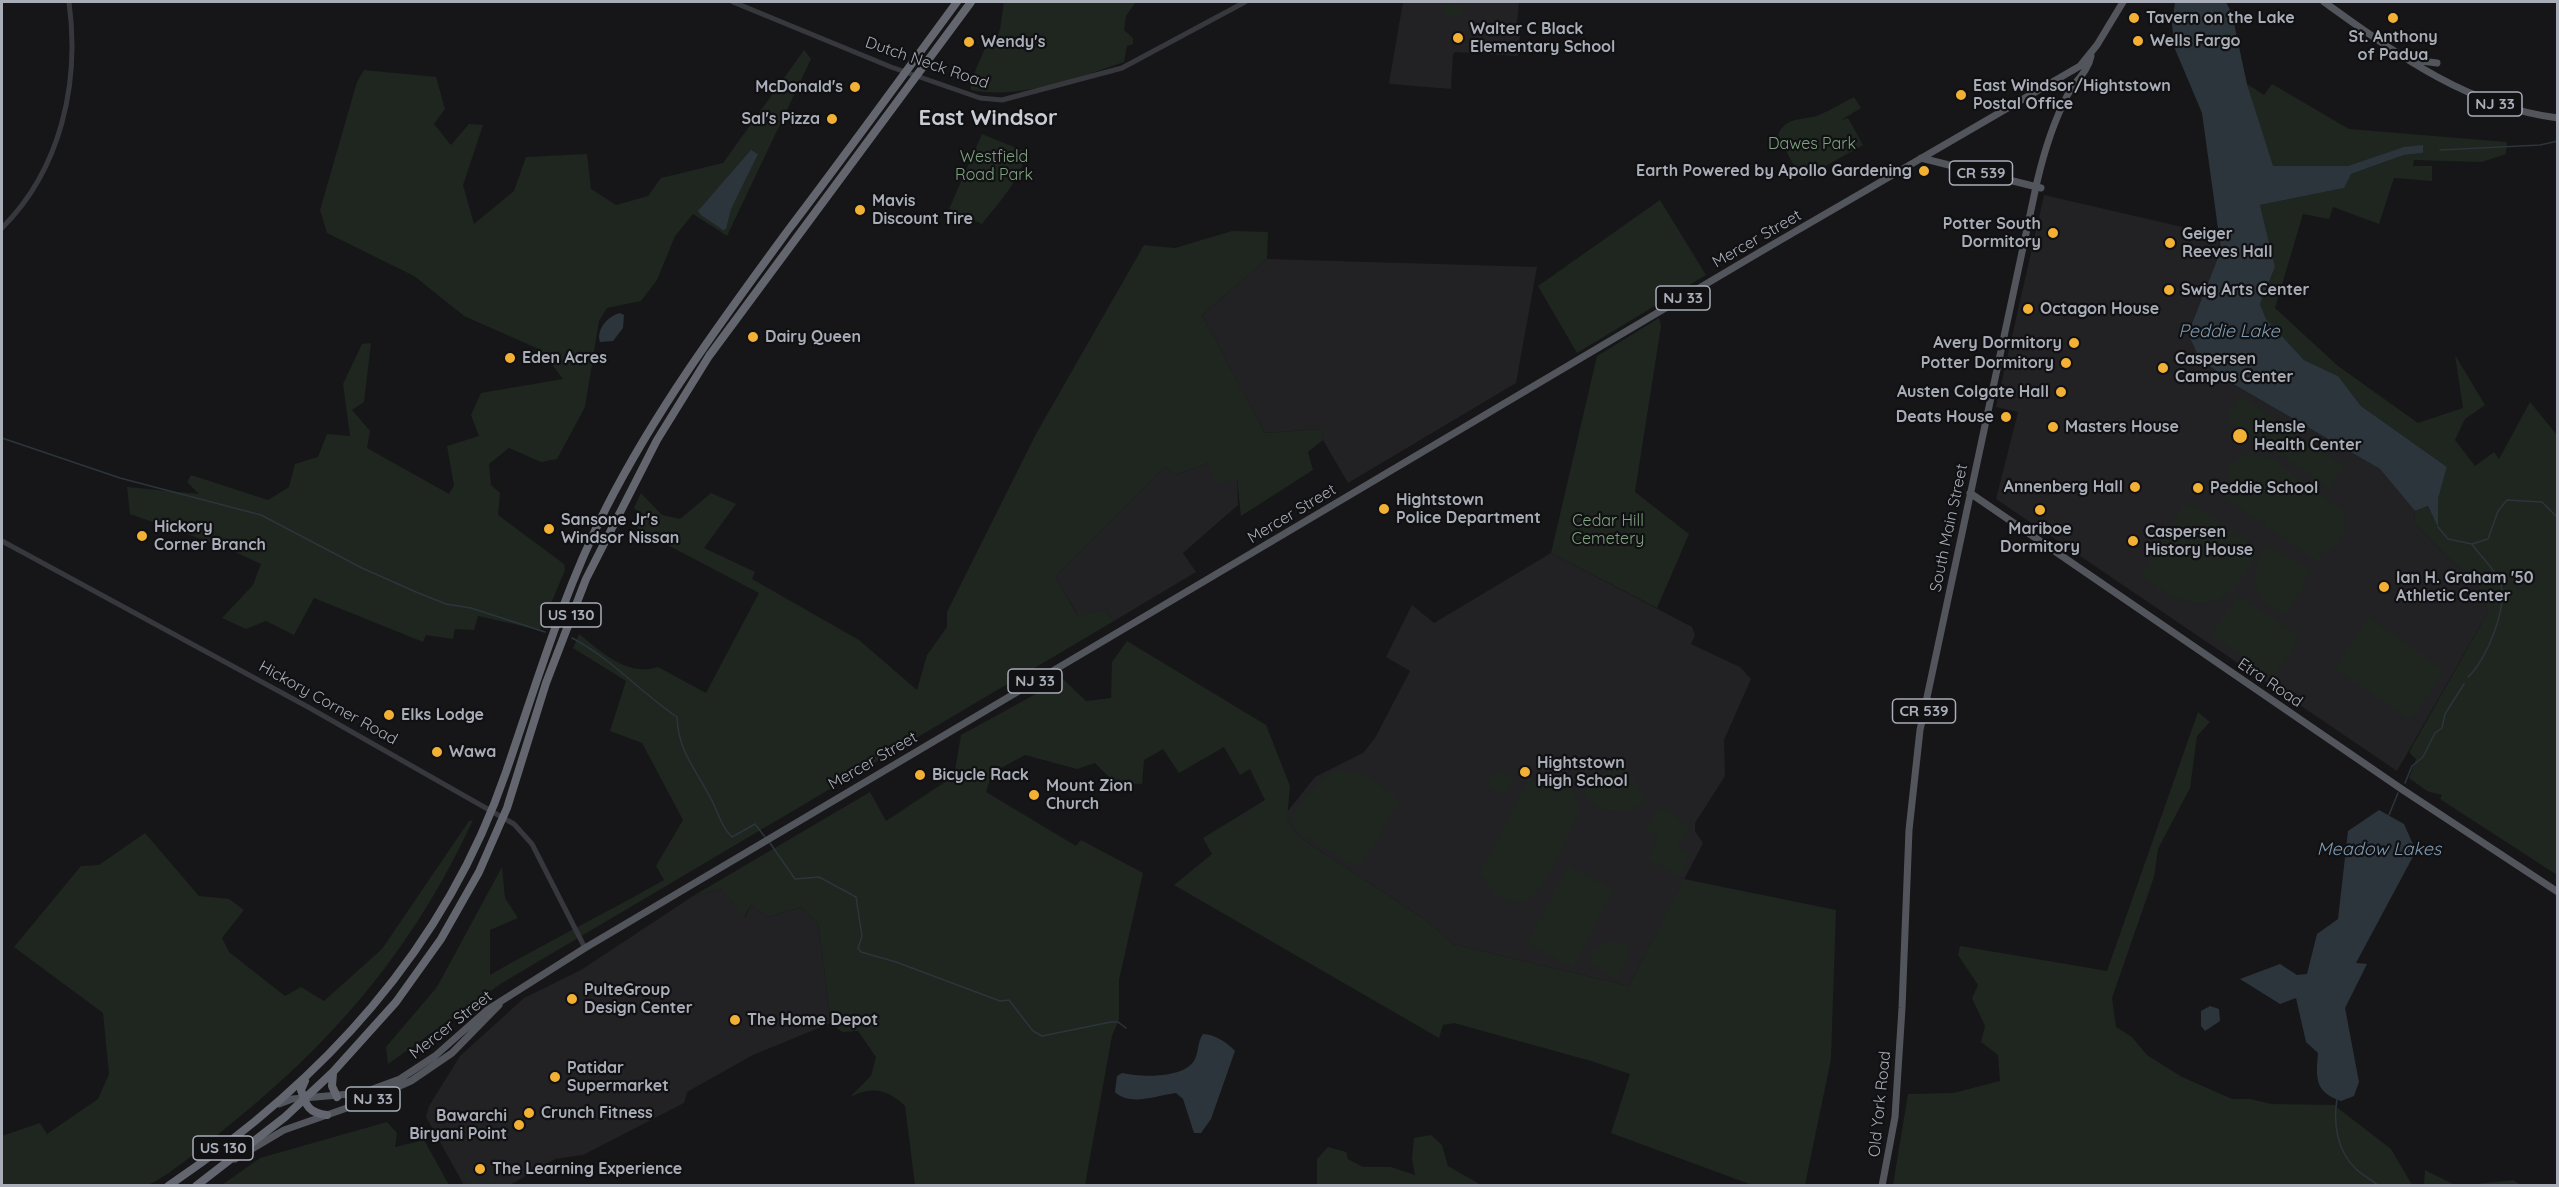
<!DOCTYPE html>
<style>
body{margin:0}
#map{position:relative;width:2559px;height:1187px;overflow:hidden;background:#161618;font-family:Quicksand,sans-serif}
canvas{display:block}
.frame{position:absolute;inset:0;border:3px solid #a8adb8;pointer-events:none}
</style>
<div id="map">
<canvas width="2559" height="1187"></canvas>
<div class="frame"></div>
</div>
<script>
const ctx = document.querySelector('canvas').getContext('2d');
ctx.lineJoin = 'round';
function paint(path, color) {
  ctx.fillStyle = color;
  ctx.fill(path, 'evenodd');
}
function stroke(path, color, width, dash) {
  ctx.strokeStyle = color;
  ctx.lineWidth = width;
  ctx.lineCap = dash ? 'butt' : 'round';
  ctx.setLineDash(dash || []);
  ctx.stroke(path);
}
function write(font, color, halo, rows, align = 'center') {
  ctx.font = font + ' Quicksand,sans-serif';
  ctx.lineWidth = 4.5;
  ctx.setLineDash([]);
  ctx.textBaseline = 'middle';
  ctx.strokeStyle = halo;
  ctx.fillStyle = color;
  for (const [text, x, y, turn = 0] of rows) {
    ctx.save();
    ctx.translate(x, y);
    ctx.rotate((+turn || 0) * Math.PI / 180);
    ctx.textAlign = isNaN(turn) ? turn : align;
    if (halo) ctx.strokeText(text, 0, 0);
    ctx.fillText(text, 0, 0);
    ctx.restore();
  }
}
paint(new Path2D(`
 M1403,2H1519L1517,23L1521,24L1518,56L1455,52L1453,54L1451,89L1391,84L1389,83Z
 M2044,195L2217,235L2221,250L2188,332L2199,358L2235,385L2380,469L2415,511L2414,523L2447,557L2476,582L2488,612L2397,771L1996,499L2018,412L1996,407Z
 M1267,259L1537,267L1516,383L1348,483L1323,440L1320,429L1265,433L1202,315Z
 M1208,463L1237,479L1238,505L1183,553L1196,572L1114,621L1105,610L1078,616L1055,576L1165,466L1175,475Z
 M1551,553L1692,627L1695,635L1691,644L1740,667L1751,679L1724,740L1725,776L1695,823V831L1703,843L1629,986L1453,944L1426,920L1299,837L1287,820V812L1315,777L1363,753L1375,738L1410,671L1386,657L1412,605L1434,623Z
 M721,889L745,917L751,905L768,917L801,907L818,923L831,1023L753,1055L687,1092L684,1103L583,1155L555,1159L510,1185H464L426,1117L429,1106L460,1056L524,998L581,970L693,896Z`), '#222225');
paint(new Path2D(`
 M1004,2H1136L1126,16L1124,30L1133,38V44L1127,46L1124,62C1078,78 1019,100 971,90L970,83L986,46L993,50L1000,29Z
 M1444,4L1462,5L1461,17L1443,16Z
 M804,50L811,59L727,236L693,214L675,236L657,280L641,301L607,308L599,321L585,407L557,459L541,462L509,448L489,464L491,485L500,493L498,515L564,564L565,570L540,630L478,616L474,630L455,629L453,639L426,635L423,642L314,598L294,635L266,621L246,629L222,618L253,585L261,564L224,547L130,514L127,487L199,494L187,482L191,475L268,500L289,487L295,464L318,457L327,434L350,436L343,384L362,344L371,343L364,402L352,410L370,431L367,448L449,494L454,486L447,446L479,436L471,415L481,393L563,379L541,350L464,316L414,276L327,233L320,210L357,82L364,70L436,77L445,109L434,124L451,145L469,124L483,125L463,185L474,224L514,191L526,157L587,154L591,189L616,205L648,196L661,178L723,163Z
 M2247,84L2264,95L2272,84L2349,129L2507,142L2506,154L2482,162L2414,160L2413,166H2432V181L2394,178L2379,224L2333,207L2329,219L2303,214L2275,308L2338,366L2418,423L2463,408L2455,355L2485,405L2465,419L2455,440L2475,466L2494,452L2499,459L2530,402L2557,435V875L2440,799L2442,795L2427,791L2409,778L2416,759L2409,752L2488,612L2476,582L2447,557L2414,523L2415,511L2428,506L2438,526V499L2447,467L2361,406L2338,376L2304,360L2266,319L2260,304L2275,267L2260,205L2343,188L2351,174L2404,155L2423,153V145L2348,166H2272Z
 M1854,97L1861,108L1841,120L1848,118L1863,145L1801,180L1778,135C1786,115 1805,121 1819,115C1831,110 1842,103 1854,97Z
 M982,134L1026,152C1021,180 999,202 982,224L949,209Z
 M1660,200L1706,275L1577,353L1538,286Z
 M1232,231L1268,232L1267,259L1202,315L1265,433L1321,429L1323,440L1308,452L1313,470L1241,516L1237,479L1217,485L1208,463L1175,475L1165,466L1055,576L1077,615L1105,610L1114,621L502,983L388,1064L386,1047L437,987L502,867L505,898L518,918L490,930V975C547,942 606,913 664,880L656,866L683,820L642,743L610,731L626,681L573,648L579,634C602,652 627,677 658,667L706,693L759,593L637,529L643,515L634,508L641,493L662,515L680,519L711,493L736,504L704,548L755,572L752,579L859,640L917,690L927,655L947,627V612L1036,434L1144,245L1175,248Z
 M1659,318L1661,326L1635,492L1689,534L1657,608L1551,553L1597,356Z
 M2241,396L2344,466L2329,488L2226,418Z
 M2251,454L2270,457L2341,510C2353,531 2339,549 2317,554L2322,558L2318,562L2224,497C2235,482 2215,464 2251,454Z
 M2191,505L2203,511L2258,550C2229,616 2194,616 2141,576L2182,507Z
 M2268,546L2311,570L2287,615C2253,602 2246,574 2268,546Z
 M2238,596L2300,637L2273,678L2211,635Z
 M2369,618L2444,670L2411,720L2334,668Z
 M1127,641L1266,725L1290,786L1287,820L1299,837L1426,920L1453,944L1629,986L1684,879L1836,910L1831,1059L1805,1185H1752L1611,1133L1630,1074L1591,1061L1454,1023L1443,1025L1439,1038L1174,885L1212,854L1203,838L1265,800L1250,769L1240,775L1224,747L1179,773L1163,749L1144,760L1142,784L1115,783L1095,763L1077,769L1025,755L992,773L986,792L1076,846L1081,840L1143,873L1119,980V1019L1112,1036L1085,1185H915L905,1106C887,1089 872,1086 850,1097L871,1076L876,1057L858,1031L842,1032L831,1023L818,923L801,907L768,917L751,905L744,917L721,889L693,896L870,792L886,821L954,776L961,735L1063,679L1086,701L1111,698L1112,662Z
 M2198,712L2210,722L2197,736L2190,788L2158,849L2154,877L2112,998L2116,1027L2132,1037L2147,1055L2182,1077L2232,1099H2250L2271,1104L2334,1105L2391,1149L2412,1185H1893L1908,1094L1953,1093L2000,1081L1998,1055L1981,1042L1985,1026L1972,998L1978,985L1958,955L1960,946L2107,971Z
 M1615,766C1630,768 1640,789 1647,800C1626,818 1597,815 1583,791Z
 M1338,770C1360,772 1386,784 1399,802L1362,863L1354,865L1299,834L1291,820C1302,801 1316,780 1338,770Z
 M1498,772L1507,773L1514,779L1506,791V797L1488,786L1490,777Z
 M1529,778C1543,785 1558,774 1571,790C1576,796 1579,804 1578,811C1577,822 1544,886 1536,894C1519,912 1492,900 1486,879L1479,875Z
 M1658,807L1690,825L1677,847L1690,854L1678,877L1647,859L1659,837L1646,830Z
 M473,820C412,951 334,1042 221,1132C206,1144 164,1180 147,1185C138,1187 121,1186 111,1186C74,1186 38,1186 2,1185V1136L40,1123L47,1134L98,1099L109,1074L103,1013L14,947L81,866L99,865L145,833L199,896L229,899L244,910L222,938L229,952L285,996L301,987L324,1001L382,949L469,821Z
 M1568,866L1613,890L1573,968L1527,944Z
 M1606,942H1620L1630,950C1631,961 1619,968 1620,979L1615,980L1612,976L1590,964L1593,951Z
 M387,1122L397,1133L395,1147L424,1140L449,1185H222L260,1158Z
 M1431,1135L1442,1145L1448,1166L1481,1185H1317V1159L1328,1147L1346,1152L1348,1159L1363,1167H1391L1415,1175L1412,1159L1414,1138Z
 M467,1170L483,1185L491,1176L495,1179L489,1185H473L462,1175Z
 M2425,1170L2455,1185H2424Z
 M2513,1180L2521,1185H2467Z`), '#1e261f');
paint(new Path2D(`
 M2175,2H2226L2232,14L2247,84L2273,166H2348L2404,147L2423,145V153L2404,155L2351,174L2344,188L2260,205L2275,267L2260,304L2266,319L2304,360L2338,376L2361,406L2447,467L2438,499V527L2428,506L2415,511L2380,469L2235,385L2199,358L2188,333L2221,250L2202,113L2175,49L2172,25Z
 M751,150L758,154L731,209L726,229L723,230L701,215L698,211Z
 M620,313L624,315L623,328L613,341L600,342C596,329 608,316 620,313Z
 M2379,810L2404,824L2416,851L2356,963L2367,964L2345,1008L2359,1082L2354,1096L2341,1101C2314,1092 2316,1077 2318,1053L2306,1042L2296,998L2280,1004L2240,979L2280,964L2297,975L2307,974L2317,934L2338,919L2348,831Z
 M2210,1006L2219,1009L2220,1021L2205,1031L2201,1026V1011Z
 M1203,1034C1214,1034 1228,1043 1235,1051L1211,1119L1201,1133H1194L1183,1099L1176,1093C1158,1095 1130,1107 1115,1092L1117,1076L1122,1073C1141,1077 1182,1079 1194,1061C1199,1053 1197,1042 1203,1034Z`), '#2c353c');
stroke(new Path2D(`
 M2440,150L2540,145L2558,141
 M2,438L120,478L261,515L362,568L416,592L446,604L471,608L545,632
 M2438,527L2448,539L2472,544L2488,539L2498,511L2507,500L2542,502L2558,518
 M2558,528V545
 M572,638C611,658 641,693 677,717C678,754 700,774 714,805C720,818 722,827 732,837L755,824L765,837
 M2468,677C2486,661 2509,606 2500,582C2494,568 2480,556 2472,544
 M2405,783L2412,766L2423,757L2435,733L2442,728L2445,714L2464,684
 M2389,815L2398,793
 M770,843L795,879L819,877L856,897L862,936L858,948L861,952L896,962L1000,1001L1009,1000L1033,1031L1042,1036L1111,1022H1118L1126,1028
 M2337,1099C2333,1124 2337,1151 2356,1169C2362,1175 2372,1180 2379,1186`), '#2c353c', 1.5);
stroke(new Path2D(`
 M733,2L891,67L980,98L1002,100L1122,68L1245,2
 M2,228C61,169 80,83 69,2
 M2,541L308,707L514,824L532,844L585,948`), '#37383d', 5);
stroke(new Path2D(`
 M2324,2C2395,53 2468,107 2558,118
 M2413,60L2437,63
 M1921,158L2041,188
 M1970,493L2403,790L2558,892
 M279,1104L292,1099L362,1093L400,1079L435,1056L487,1010L585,948L1760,252L2080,66L2097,45L2123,2
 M235,1159L284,1130L364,1102L411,1081L452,1053L499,1005
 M1882,1186L1895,1117L1902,1008L1909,830L1920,730L2037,182C2044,152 2053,123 2067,96C2074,82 2088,72 2091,56`), '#53555c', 7);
stroke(new Path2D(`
 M333,1073L332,1086L337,1097
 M305,1081L301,1090C306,1106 309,1113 327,1115
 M168,1186C322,1082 445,950 506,772C537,682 563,593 606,508C657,408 723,319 789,229C846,154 901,78 957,2
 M196,1186L285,1117L333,1072L396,1002L441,939L479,872L507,808L546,683L586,579L657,440L709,356L971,2`), '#63666e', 8);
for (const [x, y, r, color] of [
 [2134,18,6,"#f2b134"],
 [2393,18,6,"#f2b134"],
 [1458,38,6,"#f2b134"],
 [2138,41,6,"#f2b134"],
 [969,42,6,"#f2b134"],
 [855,87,6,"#f2b134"],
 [1961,95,6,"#f2b134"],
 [832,119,6,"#f2b134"],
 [1924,171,6,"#f2b134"],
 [860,210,6,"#f2b134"],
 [2053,233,6,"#f2b134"],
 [2170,243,6,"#f2b134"],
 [2169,290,6,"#f2b134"],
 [2028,309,6,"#f2b134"],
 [753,337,6,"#f2b134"],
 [2074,343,6,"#f2b134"],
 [510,358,6,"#f2b134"],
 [2066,363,6,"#f2b134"],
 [2163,368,6,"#f2b134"],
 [2061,392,6,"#f2b134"],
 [2006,417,6,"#f2b134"],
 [2053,427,6,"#f2b134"],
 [2240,436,8,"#f2b134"],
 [2135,487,6,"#f2b134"],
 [2198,488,6,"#f2b134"],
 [1384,509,6,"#f2b134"],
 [2040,510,6,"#f2b134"],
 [549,529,6,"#f2b134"],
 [142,536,6,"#f2b134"],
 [2133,541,6,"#f2b134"],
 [2384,587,6,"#f2b134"],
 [389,715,6,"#f2b134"],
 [437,752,6,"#f2b134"],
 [1525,772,6,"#f2b134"],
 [920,775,6,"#f2b134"],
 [1034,795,6,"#f2b134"],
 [572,999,6,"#f2b134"],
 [735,1020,6,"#f2b134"],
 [555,1077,6,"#f2b134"],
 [529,1113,6,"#f2b134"],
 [519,1125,6,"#f2b134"],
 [480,1169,6,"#f2b134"]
]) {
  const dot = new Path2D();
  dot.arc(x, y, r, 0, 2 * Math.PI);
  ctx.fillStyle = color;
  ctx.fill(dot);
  stroke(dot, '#111113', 2);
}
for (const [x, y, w] of [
 [2495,104,54],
 [1981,173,63],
 [1683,298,54],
 [571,615,60],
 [1035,681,54],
 [1924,711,63],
 [373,1099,54],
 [223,1148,60]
]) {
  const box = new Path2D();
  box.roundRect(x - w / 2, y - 12, w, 24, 4.5);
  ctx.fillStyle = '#111113';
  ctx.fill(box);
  stroke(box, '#a8adb8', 1.5);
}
write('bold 15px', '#a8adb8', null, [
 ["NJ 33",2495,104],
 ["CR 539",1981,173],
 ["NJ 33",1683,298],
 ["US 130",571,615],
 ["NJ 33",1035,681],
 ["CR 539",1924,711],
 ["NJ 33",373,1099],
 ["US 130",223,1148]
]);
write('bold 16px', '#a8adb8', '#111113', [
 ["Tavern on the Lake",2146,18],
 ["Walter C Black",1470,29],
 ["Elementary School",1470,47],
 ["St. Anthony",2393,37,"center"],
 ["of Padua",2393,55,"center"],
 ["Wells Fargo",2150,41],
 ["Wendy's",981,42],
 ["East Windsor/Hightstown",1973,86],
 ["Postal Office",1973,104],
 ["McDonald's",843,87,"right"],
 ["Sal's Pizza",820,119,"right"],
 ["Earth Powered by Apollo Gardening",1912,171,"right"],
 ["Mavis",872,201],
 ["Discount Tire",872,219],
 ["Potter South",2041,224,"right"],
 ["Dormitory",2041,242,"right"],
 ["Geiger",2182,234],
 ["Reeves Hall",2182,252],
 ["Swig Arts Center",2181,290],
 ["Octagon House",2040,309],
 ["Dairy Queen",765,337],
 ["Avery Dormitory",2062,343,"right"],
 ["Eden Acres",522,358],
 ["Caspersen",2175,359],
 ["Campus Center",2175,377],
 ["Potter Dormitory",2054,363,"right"],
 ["Austen Colgate Hall",2049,392,"right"],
 ["Deats House",1994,417,"right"],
 ["Masters House",2065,427],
 ["Hensle",2254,427],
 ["Health Center",2254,445],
 ["Annenberg Hall",2123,487,"right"],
 ["Peddie School",2210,488],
 ["Hightstown",1396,500],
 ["Police Department",1396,518],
 ["Sansone Jr's",561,520],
 ["Windsor Nissan",561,538],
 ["Hickory",154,527],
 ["Corner Branch",154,545],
 ["Mariboe",2040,529,"center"],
 ["Dormitory",2040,547,"center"],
 ["Caspersen",2145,532],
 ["History House",2145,550],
 ["Ian H. Graham '50",2396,578],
 ["Athletic Center",2396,596],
 ["Elks Lodge",401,715],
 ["Wawa",449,752],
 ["Hightstown",1537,763],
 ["High School",1537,781],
 ["Bicycle Rack",932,775],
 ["Mount Zion",1046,786],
 ["Church",1046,804],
 ["PulteGroup",584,990],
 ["Design Center",584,1008],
 ["The Home Depot",747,1020],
 ["Patidar",567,1068],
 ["Supermarket",567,1086],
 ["Crunch Fitness",541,1113],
 ["Bawarchi",507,1116,"right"],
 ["Biryani Point",507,1134,"right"],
 ["The Learning Experience",492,1169]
], 'left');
write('16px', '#a8adb8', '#111113', [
 ["Dutch Neck Road",927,63,19],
 ["Mercer Street",1757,239,-30],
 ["Mercer Street",1292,514,-31],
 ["South Main Street",1949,528,-78],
 ["Etra Road",2270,683,34],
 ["Hickory Corner Road",328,703,29],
 ["Mercer Street",873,761,-30],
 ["Mercer Street",451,1025,-38],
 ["Old York Road",1880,1104,-84]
]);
write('16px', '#7fa381', '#111113', [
 ["Dawes Park",1812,144],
 ["Westfield",994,157],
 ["Road Park",994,175],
 ["Cedar Hill",1608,521],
 ["Cemetery",1608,539]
]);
write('italic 18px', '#7f9bb3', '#111113', [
 ["Peddie Lake",2229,332],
 ["Meadow Lakes",2379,850]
]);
write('bold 22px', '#c9ccd4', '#111113', [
 ["East Windsor",988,118]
]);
</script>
